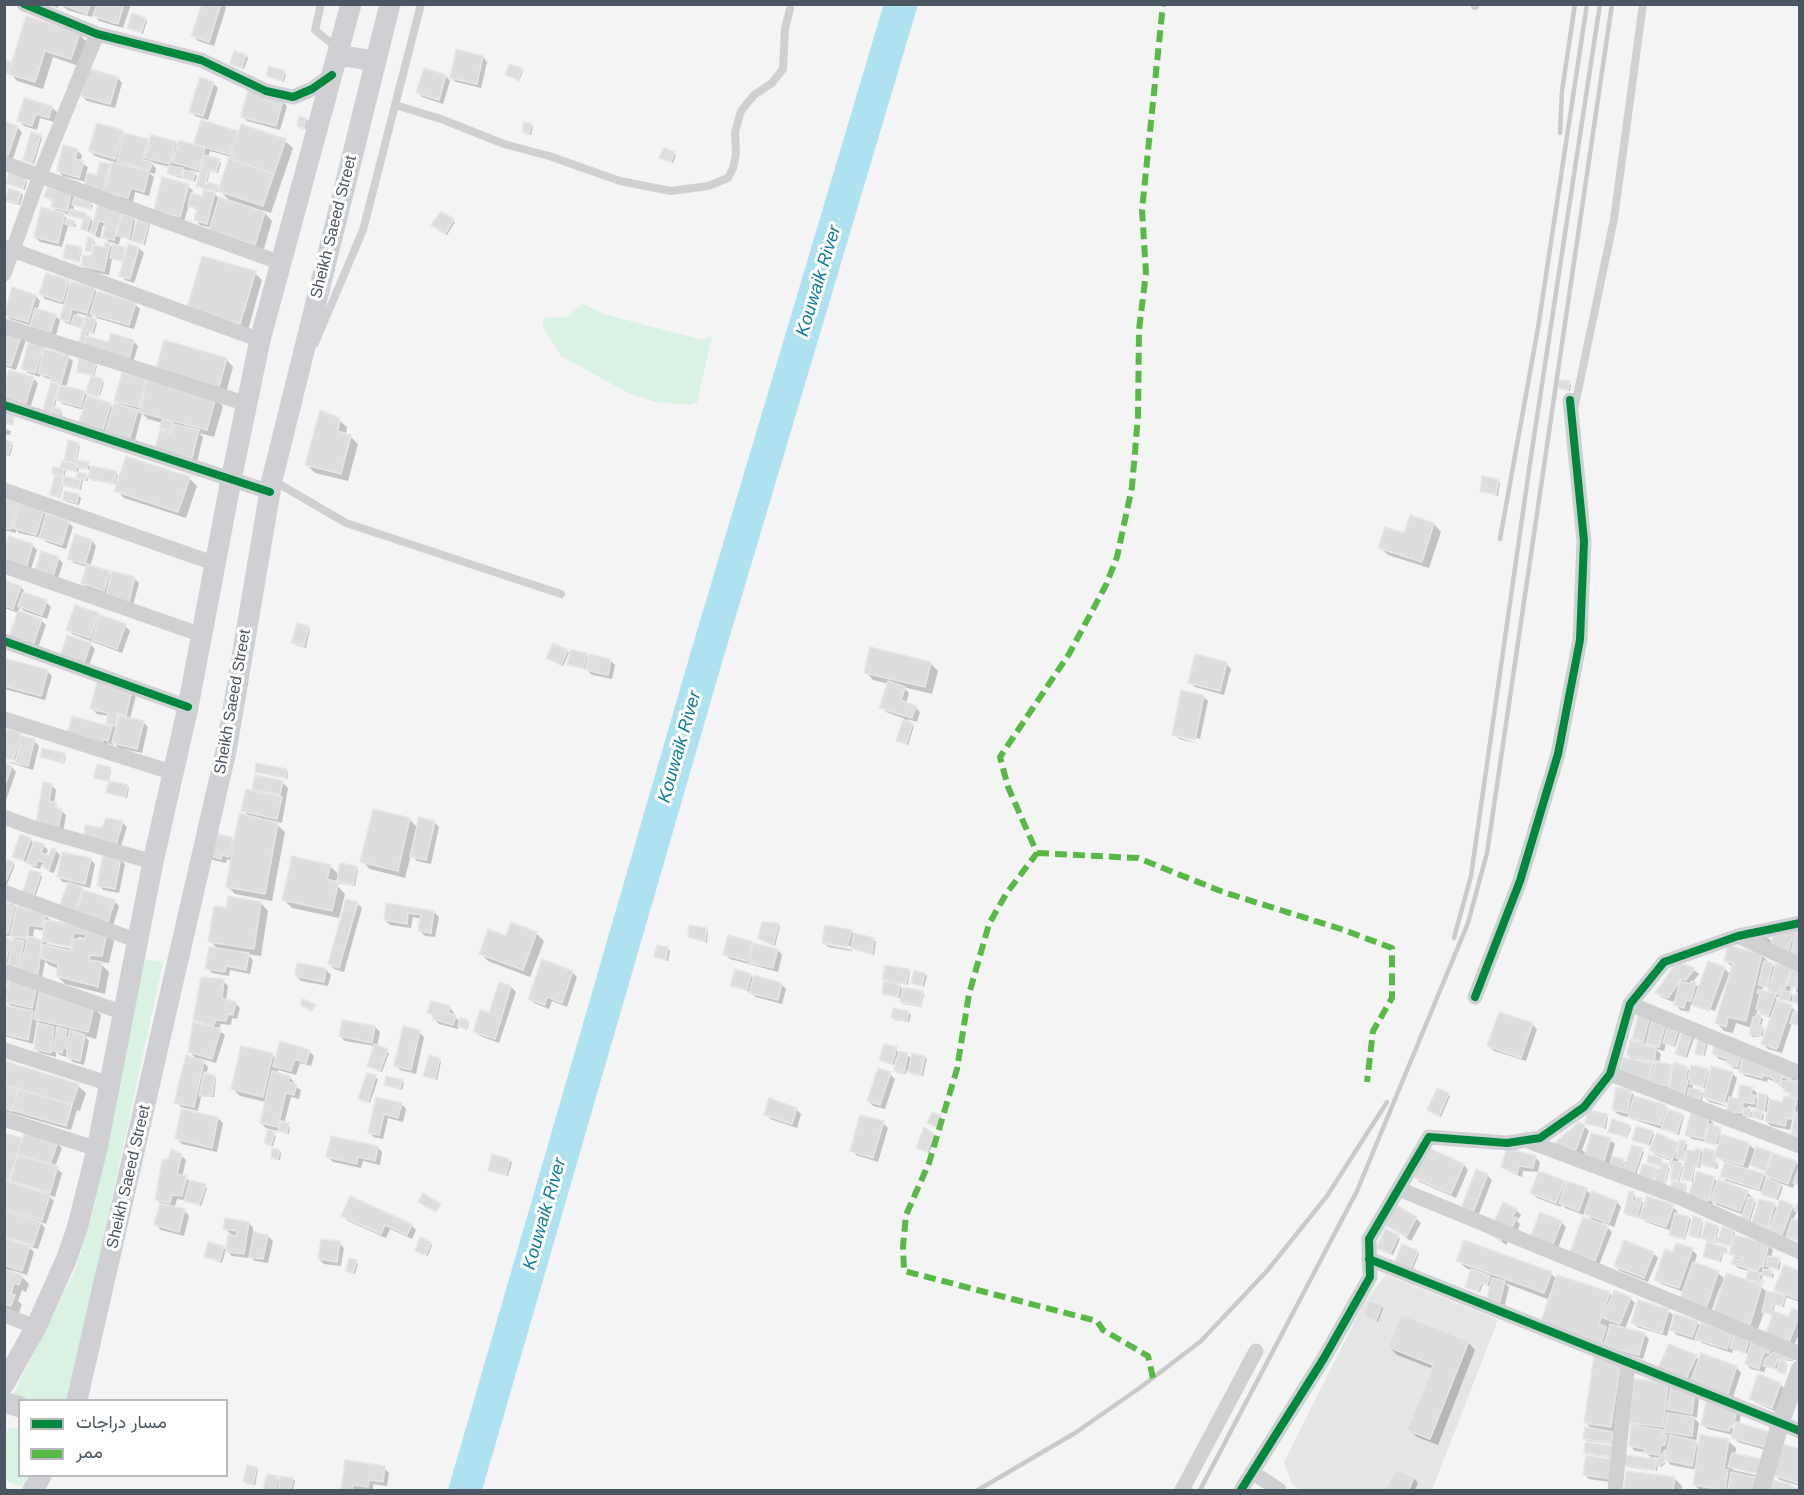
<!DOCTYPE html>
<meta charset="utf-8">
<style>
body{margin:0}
#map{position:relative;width:1804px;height:1495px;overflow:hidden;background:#f4f4f4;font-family:Helvetica,Vazirmatn,sans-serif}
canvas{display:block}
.frame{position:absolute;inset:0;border:6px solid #4a5661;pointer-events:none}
.legend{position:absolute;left:18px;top:1399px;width:210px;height:78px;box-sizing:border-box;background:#fff;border:2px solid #b7bbc0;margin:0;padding:8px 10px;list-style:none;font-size:18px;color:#4a5661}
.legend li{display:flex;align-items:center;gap:12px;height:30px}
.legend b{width:30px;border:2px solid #b7bbc0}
</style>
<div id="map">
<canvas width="1804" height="1495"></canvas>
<div class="frame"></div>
<ul class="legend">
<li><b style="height:8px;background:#00873e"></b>مسار دراجات</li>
<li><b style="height:8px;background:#58b947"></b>ممر</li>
</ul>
</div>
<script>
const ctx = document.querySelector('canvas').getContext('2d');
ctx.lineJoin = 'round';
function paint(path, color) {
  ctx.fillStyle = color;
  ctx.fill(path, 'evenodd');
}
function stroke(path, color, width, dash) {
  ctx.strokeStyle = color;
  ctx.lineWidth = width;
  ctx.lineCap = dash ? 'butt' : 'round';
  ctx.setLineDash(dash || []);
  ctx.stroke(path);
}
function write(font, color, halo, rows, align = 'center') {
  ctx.font = font + ' Helvetica,sans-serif';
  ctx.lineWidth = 6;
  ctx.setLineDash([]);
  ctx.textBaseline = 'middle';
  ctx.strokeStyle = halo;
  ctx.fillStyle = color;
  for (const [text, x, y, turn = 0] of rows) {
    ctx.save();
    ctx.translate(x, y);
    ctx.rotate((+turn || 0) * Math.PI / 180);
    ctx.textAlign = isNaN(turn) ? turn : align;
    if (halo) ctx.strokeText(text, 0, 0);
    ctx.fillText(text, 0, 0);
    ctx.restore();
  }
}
paint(new Path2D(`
 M1386,1275L1498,1320L1432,1490H1300L1292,1484L1284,1462L1364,1303Z`), '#e6e5e6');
paint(new Path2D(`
 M582,304L607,315L703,340L712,336L697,403L689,405L655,402L628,393L610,383L561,356L543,327V318L567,317Z
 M144,959L163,962L71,1388L67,1400H21L13,1395L76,1268L93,1211Z
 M10,1428H19L20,1476H28L22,1487L5,1480V1432Z`), '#d9f2e3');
paint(new Path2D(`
 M47,4H59L58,8Z
 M131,4L123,28L99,21L93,14L92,17L67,10L62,5Z
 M203,4H223L226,8L214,46L198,41L193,36Z
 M145,19L147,21L143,34L129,28Z
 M79,34L87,42L79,66L53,57L43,89L17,81L12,75L4,73L11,63L12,65Z
 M246,56L248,58L244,69L233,65Z
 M483,57L487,62L481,88L456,82L451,77Z
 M521,69L523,71L519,81L506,75Z
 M285,72L286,74L284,82L267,76Z
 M446,76L450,81L443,104L422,97L418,93Z
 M118,78L122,83L115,108L87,101L82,96Z
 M213,83L218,88L208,120L195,116L190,111Z
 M25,100L52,108L57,112L54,122L40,118L37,130L24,126L19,121Z
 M282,101L287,106L280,130L247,121L242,116Z
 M306,119L308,121L306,129L300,128L298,126Z
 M202,122L239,134L285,141L293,148L271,213L262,210L272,221L263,252L212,228L200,225L196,220L198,211L189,205L184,221L160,214L188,186L193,191L192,194L203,198L213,193L206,187L205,189L198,186L201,173L191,170L197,176L195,182L171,175L169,173L170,167L150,162L156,168L155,174L148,172L154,177L149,196L135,192L133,202L108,196L86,182L63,176L58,171L77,150L82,155L80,162L88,167L86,174L98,177L109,165L112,169L114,162L95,156L90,151L122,132L126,135L147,141L150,144L175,142L179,146L195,147ZM210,151L231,157L220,190L217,186L207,184L210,171L218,173L221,163L208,158ZM219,190L232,203L220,199L211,191L218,192Z
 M531,125L533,127L531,135L525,134L523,132Z
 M17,127L22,132L12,161L4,159Z
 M40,136L42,138L34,164L27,162L25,160Z
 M674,153L676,155L673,163L661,158Z
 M25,179L27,181L25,190L8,184Z
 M21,193L23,195L20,205L4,201V196Z
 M71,194L76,199L93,205L91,210L74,205L73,211L86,215L94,222L121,211L135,220L132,237H134L148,223L150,225L145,245L121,237L118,247L128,251L129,246L139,248L144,253L134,283L125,280L121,275L124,262L112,259L109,275L87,271L82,266L92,258L93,253L87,250L93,240L95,242L94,246L105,249L110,245L114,249L115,243L109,242L104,237L107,226L103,225L100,238L97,237L89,230V232L82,229L84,220L63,213L69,221L76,224L75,227L68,226L62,247L40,242L35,237L59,213L53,207L54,203L46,197Z
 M453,220L455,222L447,235L435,227Z
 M80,248L82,250L79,262L65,258Z
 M255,273L262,280L248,330L197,316Z
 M68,282L71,285L94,289L97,292L135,304L140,309L134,329L97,318L93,314L91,319L97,323L94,334L89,332L87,338L109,344L133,341L138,346L132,366L82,348L84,329L66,323L61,319L65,305L45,299L41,294ZM77,313L88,316L86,322L76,317Z
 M36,296L40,301L37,311L55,316L60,320L55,339L32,326L10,319L5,314Z
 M4,330L26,340L16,370L4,366Z
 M43,346L48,351L68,357L73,361L66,388L85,393L89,398L110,405L114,408L122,407L116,401L145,381L148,384L215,399L223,406L214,437L199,433L203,437L197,462L162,453L168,433L162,428L163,423L148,419L142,413L134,444L107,437L84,410L63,404L57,399L54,409L62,412L61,421L46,416L57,385L52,380L44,377L41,374L40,377L28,373L23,368Z
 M226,359L233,367L225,396L157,372Z
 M95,364L97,366L94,378L104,383L100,396L88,392V394L93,376L78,371Z
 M33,378L38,383L30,409L7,403Z
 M1569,383L1571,385L1570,391L1560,388Z
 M339,420L347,427L346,435L350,436L358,444L348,481L315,473L307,465Z
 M4,429L11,431L10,435L4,434Z
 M4,442L13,445L10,456L4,455Z
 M69,442L80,446L77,462L88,464L90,467L116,473L118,475L116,482L189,478L197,486L186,518L124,498L116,490L118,485L92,480L90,478L92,470L79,468L78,472L66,470L64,478L77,480L79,474L86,475L88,477V481L83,480L81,490L63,486L60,498L54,496L52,494L56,476L53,474L61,470Z
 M1498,481L1500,483L1498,496L1481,491Z
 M66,493L79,496L81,498L79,505L66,502L64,500Z
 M4,500L17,503L21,507L43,511L47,516L68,522L73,527L66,549L46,542L42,538L19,533L16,530V533L4,530Z
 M1434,524L1441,532L1429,568L1388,555L1380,548Z
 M76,536L92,541L96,546L90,567L109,573L112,576L134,578L139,583L132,609L87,588L82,583L87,567L74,563L69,558Z
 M32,545L37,550L30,572L4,562Z
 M42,553L58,558L63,563L56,584Z
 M4,582L21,587L25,592V594L46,602L51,607L47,619L24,611L20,607L18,612L41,620L46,625L37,651L15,644L19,613L4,608Z
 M98,615L125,626L130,631L122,653L72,634L68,629Z
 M308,627L310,629L306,648L295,645L293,643Z
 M90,644L95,649L87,672L65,665Z
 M567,651L569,653L563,666L550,659Z
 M586,654L590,658L610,660L615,665L612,679L592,675L585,668V669L569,664Z
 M4,660L47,671L52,676L45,700L4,689Z
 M930,663L938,671L932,694L903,687L909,693L906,704L915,707L920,712L917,722L907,719L914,726L908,745L898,741L905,719L886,712L881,707L889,684L873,680L866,672Z
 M1226,664L1231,669L1224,695L1195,687L1190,682Z
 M98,683L136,695L130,719L143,722L148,727L142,753L119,748L114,743L113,745L108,743L106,752L73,718L113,729L107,724L109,716L97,714L92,709ZM122,707L119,721L115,720Z
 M1203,696L1208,701L1200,739L1177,734V737L1199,744L1179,739L1174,734Z
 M4,731L7,733L20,734L24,738L34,741L39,746L33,770L5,761L20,764V761L4,757Z
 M64,754L66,756L64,764L42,757Z
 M4,765L12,767L16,772L5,803Z
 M109,768L111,770L109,782L96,778Z
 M286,770L288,772L287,779L256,772Z
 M283,783L288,788L282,823L270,820V823L277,825L285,832L272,901L235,894L228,887L232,861L227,859L226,863L213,860L208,855L233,839L235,841L250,818L243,810L259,793L254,788Z
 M51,785L56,790L54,804L66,815L63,833L42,828Z
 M127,786L129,788L127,798L108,793Z
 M410,820L418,828L434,822L439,827L431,864L417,861L411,855L405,878L370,869L362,861Z
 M122,822L127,827L120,849L103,830Z
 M31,839L32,842L43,845L48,850L46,856L50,857L55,850L60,855L54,873L50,872L45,867V865L42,864L40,869L33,867L26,860L25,862L16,858Z
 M90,859L95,864L90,888L78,885L86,892L114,901L119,906L113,926L66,909L69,883L63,882L58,877Z
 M120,859L125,864L119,893L103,890L99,885Z
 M4,860L15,865L6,887L4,886Z
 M330,866L339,875L356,867L358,869L355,886L335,883L345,894L339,918L292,908L284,900Z
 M40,875L42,877L35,898L26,895Z
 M4,903L15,906L18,909L45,915L50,920L49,923L106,933L114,941L109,963L99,962L109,972L105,994L65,984L57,976L59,969L49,965L45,961L42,978L22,969L12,967L10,964L4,962V938L13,943L18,942L14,937L4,935ZM34,929L45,931L43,941L33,938ZM79,937L91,939L78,941ZM47,941L77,947V950L47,944Z
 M261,903L268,911L261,956L247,954L253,960L250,974L230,970L229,976L212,973L207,968L219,950L210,941L228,909Z
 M357,903L362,908L344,972L334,969L329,964Z
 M388,905L434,912L439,917L435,937L425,936L420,931L422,919L413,917L411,928L390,925L385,920Z
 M778,924L780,926L775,946L762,940Z
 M706,929L708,931L707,943L690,936Z
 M1796,930L1800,934V961L1754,936L1768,938L1773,943L1774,938L1770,935Z
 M851,931L855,935L876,941L874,955L855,950V947L827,942V945L852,950V951L828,947L823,942Z
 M536,933L544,941L530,977L488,961L481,954L507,938Z
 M751,942L778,950L782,955L778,972L730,959L725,955Z
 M668,949L670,951L668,961L656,957Z
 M1762,956L1776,968L1790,969L1800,974L1797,988L1800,989V994L1796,992L1797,988L1791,987L1790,993L1794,997H1800V1004L1792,1000L1791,1002L1783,1000L1777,996L1776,1001L1791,1007L1796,1011V1013L1800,1015V1026L1792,1023L1782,1053L1768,1049L1763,1044L1772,1018L1764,1016L1763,1011L1758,1010L1756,1015L1763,1019L1761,1027L1764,1029L1763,1036L1753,1037L1751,1035L1752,1028L1736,1023L1733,1033L1724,1031L1717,1023L1731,975L1729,974L1715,1011L1698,1005V1008L1691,1004L1689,1012L1680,1010L1676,1005L1678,995L1673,1002L1661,997L1657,992L1677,964L1694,970L1699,974L1692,983L1700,988L1724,968L1731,975L1733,968L1725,960ZM1763,987L1770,988V991L1774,995L1762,992Z
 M326,970L331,975L328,986L301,981L296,976Z
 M908,970L910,972L908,985L896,982L902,988L922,992L924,994L921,1007L903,1004L902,999L883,994L889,984L884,978Z
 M572,972L577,977L567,1007L552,1001L549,1009L534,1003L529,998Z
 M925,974L927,976L924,987L913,983Z
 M750,975L754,979L781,984L786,989L782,1004L756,997L750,992L732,986Z
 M4,976L93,1008L101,1015L96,1039L85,1036L89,1041L84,1065L73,1062L67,1056L66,1057L60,1055L56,1052V1057L40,1053L35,1048L39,1023L37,1020L33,1044L4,1036V1009H15L4,1000Z
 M223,981L228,986L226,1001L235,1003L240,1008L237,1019L232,1018L231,1025L221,1024L218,1030L225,1035L216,1063L199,1058L208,1067L206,1075L216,1079L214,1097H201L198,1111L181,1107L176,1102L198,1061L190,1052L201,1025L195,1019Z
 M511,987L516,992L499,1043L480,1036L475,1031L490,1015Z
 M432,1003L450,1008L454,1013L453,1016L461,1022L467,1021L469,1023L467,1030L459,1025L458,1029L439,1024L429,1012Z
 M894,1010L909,1013L911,1015L909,1022L895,1020L893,1018Z
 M1640,1015L1681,1029L1675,1047L1666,1044L1664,1051L1655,1049L1661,1054L1659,1063L1671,1066L1674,1069L1687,1068L1691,1072L1707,1070L1711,1074L1732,1073L1737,1078L1731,1099L1739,1101L1752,1088L1757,1093L1756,1098L1759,1101L1767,1096L1769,1098L1767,1107L1770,1108L1783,1104L1791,1099L1792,1096L1776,1082L1768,1079L1767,1082L1745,1076L1740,1070L1733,1068L1729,1062L1719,1059L1714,1054L1717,1044L1796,1079V1086L1800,1077V1137L1793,1134L1796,1118L1793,1117L1790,1130L1771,1126L1766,1121L1768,1112L1759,1110L1756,1108L1748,1106L1747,1110L1754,1113H1762L1764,1115L1763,1120L1755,1118L1752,1115V1117L1737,1116V1119L1729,1107L1709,1102L1703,1095L1702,1101L1653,1087L1628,1054L1640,1045L1634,1039ZM1646,1042L1652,1049L1644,1046ZM1693,1085L1707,1089L1705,1095L1701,1091L1692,1090ZM1708,1097L1732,1104L1731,1107L1708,1100Z
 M1532,1024L1537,1029L1526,1061L1494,1051L1489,1046Z
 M375,1027L380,1032L377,1047L389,1053L382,1072L368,1066L375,1046L345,1041L340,1036Z
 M1684,1031L1695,1036L1687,1058L1677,1053Z
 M419,1032L424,1037L416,1074L400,1070L396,1065Z
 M1700,1038L1708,1042L1705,1056L1696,1053Z
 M896,1049L898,1052L907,1055L912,1059L925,1057L927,1059L923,1076L911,1074L907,1069L906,1074L898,1073L896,1071L898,1059L896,1058L894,1065L881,1060Z
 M309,1051L314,1056L311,1066L300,1063L296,1075L278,1070L277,1074L289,1077L294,1082L293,1085L301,1090L299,1099L291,1097L284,1124L290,1127L289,1134L266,1128L261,1123L266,1102L240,1096L233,1089L272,1055L276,1059Z
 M439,1060L441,1062L437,1080L427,1077L425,1075Z
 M4,1063L78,1086L86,1093L80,1111L77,1110L71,1130L4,1111Z
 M368,1074L378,1079L370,1103L360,1099Z
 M890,1074L895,1079L885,1109L873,1106L868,1101Z
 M402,1081L404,1083L402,1090L386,1085Z
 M1631,1092L1636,1098L1665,1106L1671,1112L1682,1115L1684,1117L1679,1135L1618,1114L1613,1110Z
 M1448,1094L1450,1096L1441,1117L1428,1110Z
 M377,1098L401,1104L406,1109L403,1122L388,1118L383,1139L374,1137L369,1132Z
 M796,1109L801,1114L797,1128L770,1119L766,1114Z
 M1606,1115L1608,1117L1606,1129L1586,1123Z
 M218,1118L223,1123L217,1152L182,1144L177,1139Z
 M1708,1118L1713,1123V1127L1721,1130L1719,1135L1749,1144L1756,1151L1771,1153L1795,1162L1800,1167V1186L1795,1182L1793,1188L1777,1182L1783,1187L1778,1200L1764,1196L1763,1192L1726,1181L1722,1176L1726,1163L1716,1156L1714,1163L1718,1165L1717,1169L1704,1166L1701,1162L1700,1168L1695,1167L1693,1181L1714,1178L1718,1183L1747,1192L1752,1197L1751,1200L1756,1202L1750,1222L1745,1221L1744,1215L1717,1205L1713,1201L1712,1205L1696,1199L1695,1183L1684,1179L1687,1161L1679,1159L1677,1164L1683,1167L1679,1184L1687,1187L1685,1194L1672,1190L1674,1180L1672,1178L1671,1161L1656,1155L1651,1150L1678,1144L1680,1146L1685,1143L1687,1145L1685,1153L1688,1156L1701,1150L1704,1154L1714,1152L1717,1155L1722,1145L1692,1139L1687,1135ZM1750,1163L1754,1167L1768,1172L1767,1175L1775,1183L1763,1175L1747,1170Z
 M883,1123L888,1128L878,1162L856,1155L852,1150Z
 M1584,1126L1589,1131L1582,1150L1587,1154L1610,1140L1615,1144L1611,1158L1623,1161L1627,1164L1642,1150L1644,1152L1636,1175L1561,1151Z
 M1629,1126L1631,1128L1627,1138L1610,1131Z
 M1652,1132L1654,1134L1650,1146L1633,1140Z
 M4,1134L21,1139L24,1142L57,1143L62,1148L55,1167L62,1173L55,1197L48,1195L54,1201L46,1224L39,1221L45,1228L38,1249L28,1246L34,1252L27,1275L12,1270L11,1273L21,1276L29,1284L26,1292L22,1290L18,1301L22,1304L19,1313L4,1308Z
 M274,1134L276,1136L273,1146L267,1145L265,1143Z
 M933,1135L935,1137L929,1153L920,1149Z
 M378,1148L382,1152L380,1165L363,1161L361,1168L333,1162L328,1157Z
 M1428,1149L1464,1165L1468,1170L1456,1198L1420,1182L1415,1177Z
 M1517,1149L1523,1154L1535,1157L1540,1162L1538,1172H1539L1523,1171L1522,1177L1508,1171L1503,1167Z
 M279,1151L281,1153L280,1160L274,1159L272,1157Z
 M181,1155L186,1160L182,1177L207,1188L201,1206L185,1200L177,1199L174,1209L185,1211L189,1216L184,1236L161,1230L156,1225L161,1204L156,1199Z
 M493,1156L512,1162L508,1176L489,1170Z
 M1661,1159L1663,1165L1670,1168L1665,1186L1642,1181L1656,1169L1659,1172L1663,1167L1648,1162Z
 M1487,1175L1492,1180L1477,1219L1467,1215Z
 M1564,1182L1567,1185L1586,1190L1592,1195L1617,1202L1621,1207L1614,1227L1602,1222L1612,1232L1599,1265L1577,1257L1595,1223L1585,1212L1584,1215L1565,1208L1562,1204L1561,1207L1537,1198L1532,1193Z
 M1634,1194L1635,1198L1643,1202L1641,1211L1673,1207L1678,1212L1677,1215L1689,1218L1691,1220L1685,1240L1673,1236L1671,1234L1672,1231L1646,1222L1639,1216V1218L1627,1215L1625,1213Z
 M1774,1205L1778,1209L1792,1206L1797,1211L1793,1221L1800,1223V1242L1788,1236L1787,1238L1754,1223Z
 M1516,1210L1521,1215L1517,1221L1520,1224L1517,1232L1514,1231L1506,1245L1491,1234Z
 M343,1216L411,1225L416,1230L412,1239L390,1229L386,1238L348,1221Z
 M1416,1218L1421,1223L1411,1241L1384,1223Z
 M1701,1220L1703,1222L1700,1238L1692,1237L1690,1235Z
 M1561,1222L1566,1227L1554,1258L1529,1246Z
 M249,1223L253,1228V1233L268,1236L273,1241L268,1263L255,1261L249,1255V1258L232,1256L227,1251L233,1237L225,1228Z
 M1717,1227L1719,1229L1716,1238L1733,1231L1735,1233L1734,1237L1768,1245L1773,1250L1771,1258L1781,1262L1779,1270L1769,1267L1768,1271L1774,1274L1773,1278L1763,1274L1760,1286L1768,1293L1782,1296L1776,1290L1800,1273V1302L1786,1297L1784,1307L1775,1305L1773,1313L1790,1319L1800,1312V1331L1794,1346L1773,1337L1774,1316L1764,1312L1757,1332L1722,1321L1723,1288L1720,1287L1711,1312L1684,1292L1661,1284L1656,1279L1674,1254L1692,1250L1697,1255L1694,1264L1718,1273L1725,1279L1753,1283L1748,1278L1749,1271L1738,1268L1733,1263L1735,1257L1731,1254L1733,1247L1719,1243L1716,1240L1715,1243L1702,1238Z
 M1398,1237L1400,1239L1393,1255L1380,1250Z
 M1465,1242L1551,1274L1557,1279L1558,1276L1609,1293L1613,1297L1615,1292L1630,1298L1635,1303L1625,1329L1644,1334L1649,1339L1643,1359L1609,1348L1608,1351L1550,1331L1542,1324L1550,1300L1505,1283L1509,1287L1503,1313L1485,1308L1480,1303L1482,1298L1488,1299L1491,1287L1483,1284L1480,1292L1469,1289L1467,1287L1472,1271L1466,1268L1458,1261ZM1549,1325L1608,1345L1607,1348L1549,1329Z
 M339,1243L344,1248L341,1266L324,1264L319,1259Z
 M430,1243L432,1245L428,1256L419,1252Z
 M209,1244L226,1249L222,1263L206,1257Z
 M1726,1249L1727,1254L1723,1253L1721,1262L1704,1256Z
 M1417,1252L1419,1254L1412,1271L1398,1265Z
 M1653,1253L1658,1258L1648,1282L1620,1271L1615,1266Z
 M356,1262L358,1264L355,1274L350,1272L348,1270Z
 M1381,1306L1383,1308L1378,1322L1367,1318Z
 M1668,1311L1673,1315L1667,1336L1637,1327L1633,1322Z
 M1697,1322L1701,1327L1732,1334L1749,1341L1752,1345L1753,1342L1793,1357V1361L1783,1360L1787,1365L1785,1374L1780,1373L1779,1369L1766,1367L1764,1372L1751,1369L1746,1364L1749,1354L1733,1350L1732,1353L1702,1343L1698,1339L1697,1341L1677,1335L1670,1328Z
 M1468,1342L1475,1350L1438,1445L1417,1437L1409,1430L1433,1369L1397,1355L1389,1347Z
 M1702,1355L1737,1368L1741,1373L1732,1400L1665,1372L1696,1357L1700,1361Z
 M1620,1363L1628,1371L1613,1444L1587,1441L1585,1439L1593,1430L1585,1422Z
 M1759,1376L1781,1385L1785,1389L1777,1412L1756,1403L1751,1399Z
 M1667,1384L1672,1389L1699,1397L1697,1418L1693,1417L1699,1423L1696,1442L1700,1447L1728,1441L1736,1448L1733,1470L1764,1477L1754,1476L1762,1484L1760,1490H1700L1694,1485L1697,1470L1671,1465L1665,1459V1464L1661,1467L1658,1464L1657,1471L1628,1467L1626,1465L1654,1460L1645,1452L1635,1451L1630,1446L1633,1425L1630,1422ZM1653,1457L1660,1458V1464Z
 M1707,1403L1741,1414L1739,1425L1768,1433L1769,1451L1738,1442L1733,1437V1435L1708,1429L1703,1425Z
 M1587,1444L1614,1458L1587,1454L1585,1452Z
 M1800,1450V1486L1780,1480L1775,1475Z
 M1587,1457L1616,1483L1589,1479L1584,1474Z
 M256,1468L258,1470L255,1485L247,1484L245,1482Z
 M384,1468L389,1473L387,1486L373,1484V1490H344L342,1489Z
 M1395,1471L1414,1478L1418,1483L1415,1490H1387Z
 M1628,1473L1674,1478L1682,1486L1681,1490H1626Z
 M268,1476L277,1478L281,1482L293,1479L295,1481L293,1490H265Z`), '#0003');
stroke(new Path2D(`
 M465,1490L705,662L901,4`), '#aee2f0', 33);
const building = new Path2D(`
 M61,4H90L87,14Z
 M97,4H124L118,24L93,16Z
 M202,4H221L209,42L191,36Z
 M132,13L146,18L141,33L127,28Z
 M26,16L80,33L71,59L45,51L35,82L8,74Z
 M456,49L483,56L477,84L450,78Z
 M234,51L246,55L242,68L230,64Z
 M4,60L11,62L8,74L4,73Z
 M509,64L522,68L518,80L505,75Z
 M269,66L285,71L282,81L266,76Z
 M88,68L118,77L110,104L81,96Z
 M424,68L446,75L439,100L416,93Z
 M200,77L214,82L203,116L189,112Z
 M248,90L283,100L276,126L241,117Z
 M24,98L52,106L49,118L36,114L32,126L17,121Z
 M299,116L306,118L304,128L297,126Z
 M201,120L238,131L231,155L194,144Z
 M4,121L18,126L7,158L4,157Z
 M524,122L532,124L529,134L522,132Z
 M97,123L123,130L115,159L88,151Z
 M241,124L286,139L274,174L229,158Z
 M31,132L41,135L32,163L23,160Z
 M124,133L148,139L143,160L152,162L150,170L117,161Z
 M151,135L176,141L170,164L145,158Z
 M179,140L205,148L199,170L172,162Z
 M63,145L78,149L75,159L84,161L79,178L57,171Z
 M664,148L675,152L671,162L659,158Z
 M205,155L220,159L216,172L209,170L204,188L196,186Z
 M229,158L274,174L263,206L218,191Z
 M100,162L110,164L103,192L84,187L87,173L97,175Z
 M112,162L149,171L144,192L131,188L128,198L105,192Z
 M169,166L183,168L181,176L167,174Z
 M184,170L195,172L193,181L182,178Z
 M9,173L26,178L23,188L6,184Z
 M162,177L189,184L180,217L154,210Z
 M207,182L218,185L216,191L206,189Z
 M47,187L71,193L67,211L51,207L53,200L44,197Z
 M8,188L21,192L18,203L4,200V194L7,195Z
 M204,190L215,193L207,224L194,220L197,208L188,206L191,193L202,196Z
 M219,197L265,212L255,245L209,230Z
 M74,198L91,201L90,209L72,205Z
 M98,204L122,210L114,240L102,238L106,223L99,221L95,234L90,233Z
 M41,207L65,213L58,243L34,237Z
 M70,209L86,213V216L91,217L87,231L81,229L83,219L68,215Z
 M441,211L454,219L445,234L431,225Z
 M122,214L133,217L129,239L116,235Z
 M138,218L149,222L143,244L131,241Z
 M66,219L75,221L73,226L65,224Z
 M88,237L94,239L91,252L85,251Z
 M105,242L110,244L104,271L81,266L83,255L91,256L94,245L104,247Z
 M66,244L81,247L78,261L63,258Z
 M113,244L125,247L122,261L110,258Z
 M128,244L139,247L130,279L119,276Z
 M202,256L256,271L240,324L187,308Z
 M46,273L69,280L62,302L39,294Z
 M71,281L95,288L87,313L72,309L69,322L60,319Z
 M12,287L36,295L28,322L4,315Z
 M97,291L136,303L129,325L90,314Z
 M35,308L56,314L50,335L29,329Z
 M74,315L84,318L81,328L71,325Z
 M86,316L96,319L92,333L87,331L82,347L78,346Z
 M4,328L22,334L11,366L4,364Z
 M111,333L134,340L128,362L84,349L87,336L108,342Z
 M164,340L227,358L218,390L155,372Z
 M29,341L44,345L35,373L21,369Z
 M44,349L69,355L61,384L50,381L51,377L38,373Z
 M79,359L96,363L93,375L77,372Z
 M9,370L34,377L25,405L4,399V385Z
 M122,373L146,379L139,407L114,401Z
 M91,376L103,379L98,397L86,393Z
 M148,379L216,397L207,430L139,412Z
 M1559,380L1570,381L1568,390L1558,388Z
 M51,382L59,384L50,417L42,414Z
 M60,385L85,391L81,407L56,400Z
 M87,396L111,403L102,433L78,425Z
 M114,403L138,410L129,440L105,433Z
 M53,407L61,409L59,420L51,418Z
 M320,410L340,418L338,431L351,435L341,474L305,465Z
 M6,414L14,416L13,425L4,423Z
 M162,420L173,422L171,431L160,428Z
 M173,424L199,430L192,458L155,449L160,430L171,433Z
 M4,440L12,442L8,455L4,454Z
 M68,440L79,443L76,460L89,462L87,469L77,467L78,464L64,461Z
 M126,456L190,477L178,512L114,491Z
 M62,461L77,464L76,471L60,468Z
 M91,466L117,471L114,484L88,478Z
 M53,467L64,469L63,476L52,474Z
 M78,472L87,474L86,480L76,478Z
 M55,475L63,477L59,497L50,495Z
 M64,476L81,480L79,489L62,485Z
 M1482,476L1499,479L1496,494L1480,492Z
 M64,491L79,494L77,503L63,500Z
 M4,499L18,502L11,529L4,528Z
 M20,503L44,510L36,535L13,528Z
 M46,514L69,521L62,545L39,538Z
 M1410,515L1434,523L1422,562L1378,548L1385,527L1404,533Z
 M75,534L92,540L85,564L67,559Z
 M9,536L33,544L26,568L4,561V549Z
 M41,551L59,557L52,580L34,575Z
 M87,564L110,571L104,591L81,583Z
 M112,571L135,577L128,605L105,599Z
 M4,580L21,586L13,609L4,605Z
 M23,592L47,600L42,615L18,606Z
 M75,605L99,613L90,638L66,630Z
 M18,611L42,619L32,648L8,639Z
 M100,615L126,624L117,649L92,640Z
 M297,623L309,626L304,646L291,643Z
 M67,635L91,643L82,668L59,660Z
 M553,643L568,650L561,665L546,658Z
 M870,647L931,662L925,687L864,673Z
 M571,650L587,653L583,668L567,665Z
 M589,654L611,659L608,675L585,670Z
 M1195,654L1227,662L1220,691L1188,683Z
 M4,658L48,670L41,696L4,686Z
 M97,681L132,689L126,716L118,714L115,726L106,724L108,713L90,709Z
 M888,681L905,687L901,700L916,706L912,718L879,708Z
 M1181,690L1204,695L1195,740L1172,735Z
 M119,715L144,721L137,749L112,743Z
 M72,716L112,727L108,741L103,739L101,748L66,738Z
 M903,720L913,723L906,744L896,741Z
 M7,729L21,733L13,760L4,758V737Z
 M22,736L35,739L28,766L15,763Z
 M42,748L65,753L63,763L40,757Z
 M4,763L12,766L4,788Z
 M256,763L287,769L285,778L255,772Z
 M97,764L110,767L108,781L94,778Z
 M255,775L283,781L280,795L252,789Z
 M109,781L128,785L125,797L106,793Z
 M43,782L52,784L49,801L56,802V808L62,809L58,829L36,823Z
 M246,789L282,797L277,819L241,811Z
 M373,809L410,818L398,871L360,862Z
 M239,813L278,823L265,894L226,887Z
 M419,817L435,821L426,860L410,857Z
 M106,818L123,821L116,845L84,838L85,825L102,828Z
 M212,832L233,838L229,857L222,855L221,859L206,855Z
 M20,834L31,838L23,861L12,857Z
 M34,841L44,844L41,853L49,855L52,848L56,849L49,870L43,867L45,863L37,860L36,866L26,863Z
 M62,852L91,858L85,884L57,877Z
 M103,854L121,857L115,889L97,886Z
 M292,856L331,865L327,879L337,882L338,885L332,911L282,900Z
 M4,859L14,862L4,885Z
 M340,863L357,866L353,885L337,882Z
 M30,870L41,873L33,897L22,893Z
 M68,882L83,888L75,910L60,905Z
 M83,890L115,900L108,922L76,913Z
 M228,896L261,902L254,949L208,942L214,906L226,908Z
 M346,899L358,902L339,968L328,964Z
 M4,902L15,904L8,933L4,932Z
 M386,903L434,911L431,933L418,931L421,915L408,913L407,924L384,920Z
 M17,906L46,914L42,927L29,925L27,939L10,936Z
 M45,920L75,924H87L84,934L74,933L70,947L42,941Z
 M511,922L537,932L523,970L479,954L488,929L506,936Z
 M762,922L779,923L773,945L758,938Z
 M689,925L707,928L705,942L688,937Z
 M825,925L852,930L847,947L822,943Z
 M88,927L107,932L102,956L90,955L89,960L102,962L98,987L56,976L58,964L40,958L41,944L71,951L74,939H85Z
 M1796,929V933L1800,934V959L1790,956L1794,941L1791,940L1788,953L1770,949L1773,936Z
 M854,933L874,938L872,954L851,948Z
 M728,935L752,941L747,961L723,955Z
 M4,936L10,939L6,962L4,961Z
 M28,936L42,940L38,974L20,971Z
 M12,939L24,941L19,967L8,965Z
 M753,943L778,949L773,968L749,963Z
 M657,945L668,947L666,960L654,957Z
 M1728,945L1762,954L1746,1021L1728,1017L1726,1027L1715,1023L1733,963L1724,961Z
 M209,947L249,953L246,970L226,966L225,972L205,969Z
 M542,959L573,971L562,1003L547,997L545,1005L528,999Z
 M1708,961L1725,967L1709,1011L1692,1005Z
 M1764,961L1773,963L1767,987L1758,985Z
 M1677,962L1695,968L1686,980L1681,979L1668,998L1655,993Z
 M297,963L326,968L324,982L295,976Z
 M1776,963L1791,967L1785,989L1780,988L1778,994L1768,991Z
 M885,965L909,969L906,984L882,979Z
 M735,969L751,974L747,990L730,986Z
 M914,970L925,973L922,986L911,983Z
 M1792,970L1799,971L1796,987L1787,985Z
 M4,974L10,976L4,996Z
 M754,975L782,983L778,1000L749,993Z
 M10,976L37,985L32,1008L6,1002Z
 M201,977L224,979L222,998L236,1002L233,1015L228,1014L226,1021L216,1020L213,1026L193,1020Z
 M884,981L900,985L898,997L882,994Z
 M1680,981L1690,984L1691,981L1696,982L1691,1001L1686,1000L1684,1008L1674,1005Z
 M499,982L511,986L495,1039L473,1032L480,1010L489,1013Z
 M903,987L923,991L920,1006L900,1002Z
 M40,989L94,1006L88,1032L34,1019Z
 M1758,989L1776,994L1768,1016L1760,1014L1761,1011L1756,1009L1760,994L1757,993Z
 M1781,990L1791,992L1789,1001L1779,999Z
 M1794,994L1800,995V1004L1792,1002Z
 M303,999L316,1005L312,1011L300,1005Z
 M1777,1000L1792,1005L1777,1049L1761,1044Z
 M431,1001L450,1006L448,1013L456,1015L453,1025L433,1019L434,1015L427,1013Z
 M5,1005L33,1011L28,1040L4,1034Z
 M893,1008L909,1011L907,1021L891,1018Z
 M1794,1011L1800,1013V1026L1790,1023Z
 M1499,1012L1533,1023L1521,1058L1487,1046Z
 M1639,1013L1650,1016L1643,1042L1632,1039Z
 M1756,1014L1761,1015L1759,1025L1763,1026L1761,1035H1749L1753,1017H1756Z
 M460,1018L468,1020L466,1029L458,1026Z
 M1652,1019L1666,1022L1659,1047L1646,1044Z
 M342,1020L375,1026L372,1043L339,1036Z
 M193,1022L221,1029L212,1059L188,1052Z
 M1669,1022L1680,1025L1673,1046L1663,1043Z
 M38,1023L54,1027L51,1053L34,1049Z
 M403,1026L420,1030L411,1070L394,1066Z
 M57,1027L67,1030L65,1037L68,1038L70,1030L85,1035L80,1061L67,1058V1048H63L62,1053L53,1051Z
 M1683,1029L1693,1032L1685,1057L1675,1054Z
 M1699,1036L1707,1038L1703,1055L1695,1054Z
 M1630,1040L1656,1048L1654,1063L1627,1055Z
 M280,1041L310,1050L306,1063L295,1059L291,1071L273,1066Z
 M1716,1042L1742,1050L1737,1067L1727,1064L1728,1059L1712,1054Z
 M374,1044L388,1049L380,1071L367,1066Z
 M884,1044L897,1047L892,1064L879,1060Z
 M241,1046L273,1053L263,1097L231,1089Z
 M899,1051L908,1053L904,1073L894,1071Z
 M912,1053L925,1056L921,1075L908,1072Z
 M186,1055L204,1061L194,1107L174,1103Z
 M429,1055L440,1058L435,1079L423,1076Z
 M1743,1055L1791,1072V1080L1782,1077L1780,1084L1775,1082V1080L1770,1077L1763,1075L1762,1078L1739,1072Z
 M1622,1057L1653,1063L1648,1083L1619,1073Z
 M4,1061L79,1084L72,1105L4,1084Z
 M1656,1061L1672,1065L1668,1086L1650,1082Z
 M1674,1062L1688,1067L1685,1080L1688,1081L1684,1095L1668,1092Z
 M1691,1065L1708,1069L1703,1087L1690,1084L1691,1080L1688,1079Z
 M1711,1066L1733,1072L1724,1103L1703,1097Z
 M878,1068L891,1072L880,1105L867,1101Z
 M272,1071L290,1076L288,1082L297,1084L294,1095L286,1093L278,1127L260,1123Z
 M204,1072L215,1076L212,1096H199Z
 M367,1073L376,1075L368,1102L358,1099Z
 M1798,1075L1800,1076L1799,1099L1790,1097L1791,1093L1784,1091L1785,1087L1781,1086L1782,1081H1797Z
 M386,1076L403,1080L400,1089L384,1085Z
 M4,1085L18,1089L12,1111L4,1108Z
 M1740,1085L1753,1087L1751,1095H1755L1754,1104L1743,1102L1742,1113L1733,1112V1115L1726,1114L1729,1097L1738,1099Z
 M1616,1087L1632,1090L1627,1113L1612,1110Z
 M1437,1088L1449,1093L1439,1116L1427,1110Z
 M1689,1088L1702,1090L1700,1099L1687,1097Z
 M19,1089L72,1105L66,1126L12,1110Z
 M1759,1093L1767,1095L1764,1111L1756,1109Z
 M1634,1096L1666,1105L1660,1125L1628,1117Z
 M1784,1096L1797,1099L1792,1119L1787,1118L1785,1126L1765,1121L1770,1099L1782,1102Z
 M376,1097L402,1103L398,1118L384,1114L379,1135L368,1133Z
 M769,1098L797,1108L792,1124L764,1115Z
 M1744,1108L1751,1109L1750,1116L1743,1115Z
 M181,1109L218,1117L212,1148L175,1139Z
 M1667,1109L1683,1114L1677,1133L1661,1129Z
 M1587,1110L1607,1114L1604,1127L1585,1124Z
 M1753,1110L1762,1112L1761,1118L1752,1117Z
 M932,1112L942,1116L938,1127L927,1123Z
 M1691,1112L1709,1117L1704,1139L1685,1135Z
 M1795,1112L1800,1113V1136L1791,1135Z
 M860,1115L884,1121L873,1158L850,1151Z
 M1612,1119L1630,1125L1626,1137L1608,1132Z
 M281,1121L289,1123L287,1133L278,1131Z
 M1579,1122L1585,1125L1576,1150L1555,1146L1556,1142Z
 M1709,1124L1720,1127L1715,1145L1705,1142Z
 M1636,1126L1653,1131L1648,1145L1632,1140Z
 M924,1127L934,1134L927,1152L916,1148Z
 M268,1130L275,1132L271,1145L264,1143Z
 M25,1131L58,1142L50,1164L17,1155Z
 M4,1133L22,1138L9,1181L4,1179Z
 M1591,1133L1611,1138L1603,1164L1584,1159Z
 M1657,1133L1679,1143L1672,1160L1649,1150Z
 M1721,1134L1750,1143L1743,1165L1714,1157Z
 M331,1136L378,1146L375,1161L358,1157L357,1164L326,1157Z
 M1680,1140L1686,1141L1683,1151L1686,1152L1684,1160L1676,1158Z
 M1508,1144L1518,1147L1517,1151L1536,1156L1533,1168L1519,1166L1517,1174L1501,1167Z
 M1632,1145L1643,1148L1634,1174L1623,1170Z
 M1427,1147L1464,1164L1451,1194L1413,1177Z
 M1756,1147L1772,1152L1766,1171L1750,1165Z
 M272,1148L280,1150L278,1159L271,1158Z
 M1696,1148L1701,1149L1698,1167L1694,1166L1691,1181L1682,1180L1687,1150L1695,1151Z
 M1704,1148L1715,1151L1713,1161L1717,1162L1715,1168L1701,1164Z
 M171,1149L182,1154L177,1174L187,1176L182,1196L172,1195L170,1203L155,1200L162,1160L168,1159Z
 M1773,1153L1796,1161L1788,1184L1765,1175Z
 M492,1154L510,1159L506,1175L488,1171Z
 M17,1155L58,1166L50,1193L10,1181Z
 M1648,1155L1662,1158L1661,1165L1647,1163Z
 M1612,1156L1624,1159L1621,1171L1609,1168Z
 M1670,1161L1682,1163L1678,1181L1670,1179L1673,1165H1669Z
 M1725,1162L1764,1174L1759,1189L1720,1177Z
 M1663,1163L1669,1164L1664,1185L1655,1182L1658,1168H1661Z
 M1642,1164L1656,1167L1653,1183L1639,1180Z
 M1800,1165V1185L1793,1183Z
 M1476,1169L1488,1174L1472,1215L1460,1211Z
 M1539,1171L1565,1181L1556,1203L1530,1193Z
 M1697,1171L1715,1177L1708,1201L1689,1195Z
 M1766,1178L1781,1184L1776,1199L1761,1194Z
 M1718,1179L1748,1191L1740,1211L1710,1200Z
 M4,1180L50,1195L42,1220L4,1208Z
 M190,1180L206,1184L199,1205L184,1201Z
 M1567,1181L1587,1188L1579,1211L1559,1203Z
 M1672,1181L1686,1184L1684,1193L1670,1191Z
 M1592,1191L1617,1201L1609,1223L1584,1214Z
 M1629,1191L1634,1192L1632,1202H1635L1636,1197L1642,1198L1637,1217L1624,1213Z
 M423,1193L441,1204L436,1212L418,1202Z
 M350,1196L412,1224L407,1235L385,1225L381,1234L341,1216Z
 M1647,1196L1674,1205L1666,1227L1639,1218Z
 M1748,1197L1755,1199L1748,1221L1741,1219Z
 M1759,1199L1775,1203L1768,1228L1752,1223Z
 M1800,1199V1213L1794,1210Z
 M1780,1200L1793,1205L1782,1235L1769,1230Z
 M1503,1202L1517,1209L1512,1217L1517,1218L1512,1227H1509L1501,1241L1489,1234Z
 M160,1203L185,1209L179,1232L154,1225Z
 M1393,1203L1417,1217L1406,1237L1382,1223Z
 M4,1210L41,1222L33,1246L4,1236Z
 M1540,1212L1562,1221L1549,1254L1527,1246Z
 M1675,1213L1689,1217L1684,1239L1669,1235Z
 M1693,1216L1702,1219L1698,1237L1689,1235Z
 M1583,1217L1608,1226L1595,1261L1570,1252Z
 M225,1218L249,1222L244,1254L226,1252L228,1234L236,1236L237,1231L223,1229Z
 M1792,1219L1800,1221L1798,1241L1786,1237Z
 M1706,1222L1718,1226L1713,1242L1701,1238Z
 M1722,1227L1733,1230L1730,1245L1715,1242L1716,1237H1719Z
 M1385,1229L1399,1235L1390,1254L1376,1248Z
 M254,1232L268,1235L263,1259L249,1257Z
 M1734,1235L1769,1244L1763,1267L1760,1266L1758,1271L1731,1264L1733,1258L1742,1260L1743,1258L1729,1254Z
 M420,1237L431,1242L426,1255L415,1251Z
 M4,1238L30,1246L22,1271L4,1265Z
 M321,1239L340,1241L337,1262L318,1259Z
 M1464,1240L1552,1272L1544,1293L1456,1261Z
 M1624,1240L1654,1252L1644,1278L1614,1266Z
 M208,1242L224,1246L220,1261L204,1257Z
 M1707,1242L1727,1248L1726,1253L1722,1252L1719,1261L1703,1257Z
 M1676,1243L1693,1248L1679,1288L1654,1280L1665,1249L1673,1252Z
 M1402,1244L1418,1251L1410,1270L1394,1264Z
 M1768,1256L1780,1258L1777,1269L1766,1266Z
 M349,1258L357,1260L353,1273L346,1271Z
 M1693,1262L1719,1271L1706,1308L1680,1299Z
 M1784,1265L1800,1271V1300L1774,1290Z
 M4,1269L22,1275L19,1285L14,1283L11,1294L15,1295L11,1306L4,1304Z
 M1471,1269L1490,1276L1487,1285L1481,1283L1478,1291L1465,1287Z
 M1763,1269L1772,1271L1771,1277L1762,1275Z
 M1748,1270L1761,1273L1759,1279L1764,1281V1283L1746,1279Z
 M1726,1273L1762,1285L1750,1325L1713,1313Z
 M1557,1275L1610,1292L1599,1324L1606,1327L1601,1344L1540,1324Z
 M1492,1278L1505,1281L1498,1309L1481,1296L1487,1298Z
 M1614,1290L1631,1297L1620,1324L1603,1318Z
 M1767,1291L1785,1295L1782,1306L1773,1304L1771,1314L1762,1312Z
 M1369,1300L1382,1305L1376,1321L1363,1317Z
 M1638,1300L1669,1309L1662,1333L1631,1323Z
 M1792,1308L1800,1311V1314L1789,1342L1766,1333L1774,1311L1789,1317Z
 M1401,1314L1469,1341L1430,1439L1407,1430L1433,1365L1388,1347Z
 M1675,1314L1698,1321L1692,1337L1670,1330Z
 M1701,1322L1733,1332L1727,1349L1695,1339Z
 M1610,1324L1645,1333L1639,1355L1604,1346Z
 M1734,1335L1749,1339L1745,1353L1730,1348Z
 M1752,1340L1771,1346L1769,1353L1764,1352L1759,1369L1745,1364Z
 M1669,1344L1697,1355L1686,1379L1658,1368Z
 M1777,1349L1791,1353L1792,1359H1778L1774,1368L1763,1366L1765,1359Z
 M1701,1353L1737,1366L1727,1396L1690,1383Z
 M1594,1357L1621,1361L1611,1427L1584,1423Z
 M1779,1360L1786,1362L1784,1373L1777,1372Z
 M1758,1374L1781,1383L1772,1408L1749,1399Z
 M1634,1379L1668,1383L1663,1427L1629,1423Z
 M1671,1386L1695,1391L1692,1414L1667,1409Z
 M1706,1402L1737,1408L1733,1428L1730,1427L1729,1431L1701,1425Z
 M1667,1413L1694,1417L1692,1436L1664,1432Z
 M1736,1422L1769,1432L1764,1447L1731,1438Z
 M1631,1425L1663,1430V1434L1667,1435L1665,1445H1661L1659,1455L1644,1453L1645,1449L1629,1446Z
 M1585,1427L1613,1432L1611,1443L1583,1439Z
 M1670,1435L1697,1441L1692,1466L1665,1460Z
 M1700,1435L1729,1439L1724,1469L1728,1470L1725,1490L1693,1485Z
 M1585,1442L1614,1446L1613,1457L1584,1453Z
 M1783,1444L1800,1449V1484L1773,1475Z
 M1665,1450L1664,1462L1658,1466L1659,1457Z
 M1732,1453L1762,1459L1759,1474L1728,1467Z
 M1586,1455L1615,1460L1612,1479L1583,1475Z
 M1626,1455L1657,1459L1655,1470L1624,1465Z
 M345,1460L385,1466L383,1482L369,1480L368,1487L353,1485L352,1490L341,1489Z
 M247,1465L257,1467L253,1484L243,1482Z
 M1395,1469L1414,1477L1409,1490H1385Z
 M1626,1471L1675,1477L1673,1490H1624Z
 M1731,1472L1758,1478L1755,1490L1728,1489Z
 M267,1474L278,1476L275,1490H263Z
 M280,1476L293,1478L291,1490H278Z
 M1772,1480L1790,1484V1486L1800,1489V1490H1769Z`);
paint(building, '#ddddde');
stroke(building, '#e5e6e7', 1.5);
stroke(new Path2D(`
 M321,4L315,30L337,48
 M1475,6V4
 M395,105L441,119L504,144L549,156L620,181L671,191L708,186L728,178L733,168L736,154L735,132L741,111L754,95L772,83L783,69L785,28L790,9
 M315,343L363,230L421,4
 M1575,405L1614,219L1643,4
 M274,481L346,523L561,594`), '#ced0d2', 8);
stroke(new Path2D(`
 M24,4L97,34L201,60L266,91L293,97L312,89L332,75
 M4,163L281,263
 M4,247L260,340
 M4,274L40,175L97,34
 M4,326L247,404
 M4,405L270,492
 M4,490L216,564
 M4,566L202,635
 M4,641L188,707
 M4,719L174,773
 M4,817L31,827L153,862
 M4,892L138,941
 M1738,936L1800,965
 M4,971L124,1013
 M1475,997L1520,881L1558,754L1580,640L1584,541L1570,400
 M1630,1004L1800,1073
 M4,1050L110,1084
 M1610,1074L1800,1146
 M4,1119L97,1149
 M1525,1140L1683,1199L1800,1252
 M1399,1189L1800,1354
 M1369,1259L1800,1431
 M4,1315L36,1327
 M1252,1472L1279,1490
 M1182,1490L1256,1351
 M1241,1490L1324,1358L1370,1277L1369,1239L1429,1137L1507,1143L1540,1138L1584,1107L1610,1074L1630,1004L1664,962L1738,936L1800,923
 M1615,1490L1628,1363`), '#ced0d2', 15);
stroke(new Path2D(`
 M1761,1490L1780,1424L1800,1369`), '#ced0d2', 18);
stroke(new Path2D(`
 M337,55L375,61
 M4,1384L36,1327L66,1260L77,1229L97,1149L153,862L188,707L231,480L260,340L351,4
 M77,1400L226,751L272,480L390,4
 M4,1402L20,1407
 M33,1490L41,1476`), '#ced0d4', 21);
stroke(new Path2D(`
 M1560,133L1562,91L1575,4
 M1500,539L1538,328L1587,4
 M1454,938L1471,876L1530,463L1600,4
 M4,1490H6
 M978,1490L1075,1433L1141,1387L1201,1341L1267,1271L1327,1196L1387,1102
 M1200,1490L1357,1191L1468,923L1487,853L1612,4`), '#c9cacc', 4.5);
stroke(new Path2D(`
 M1037,853L1138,858L1223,892L1341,929L1392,948V998L1373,1031L1367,1082
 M1153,1378L1148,1356L1103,1330L1097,1321L904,1271L903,1246L906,1215L929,1163L957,1069L969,994L989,924L1006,894L1037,853L1008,787L1000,757L1069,654L1106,585L1117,557L1132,487L1138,416L1139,330L1146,273L1142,210L1163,4`), '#58b947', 6, [12, 6]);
stroke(new Path2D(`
 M24,4L97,34L201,60L266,91L293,97L312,89L332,75
 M4,405L270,492
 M4,641L188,707
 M1475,997L1520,881L1558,754L1580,640L1584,541L1570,400
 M1369,1259L1800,1431
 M1241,1490L1324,1358L1370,1277L1369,1239L1429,1137L1507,1143L1540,1138L1584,1107L1610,1074L1630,1004L1664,962L1738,936L1800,923`), '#00873e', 8);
write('16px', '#4a5661', '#fff', [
 ["Sheikh Saeed Street",334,227,-76],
 ["Sheikh Saeed Street",233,702,-80],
 ["Sheikh Saeed Street",129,1177,-77]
]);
write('italic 18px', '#0c7c9b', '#fff', [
 ["Kouwaik River",819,281,-73],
 ["Kouwaik River",680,747,-74],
 ["Kouwaik River",545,1214,-74]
]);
</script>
